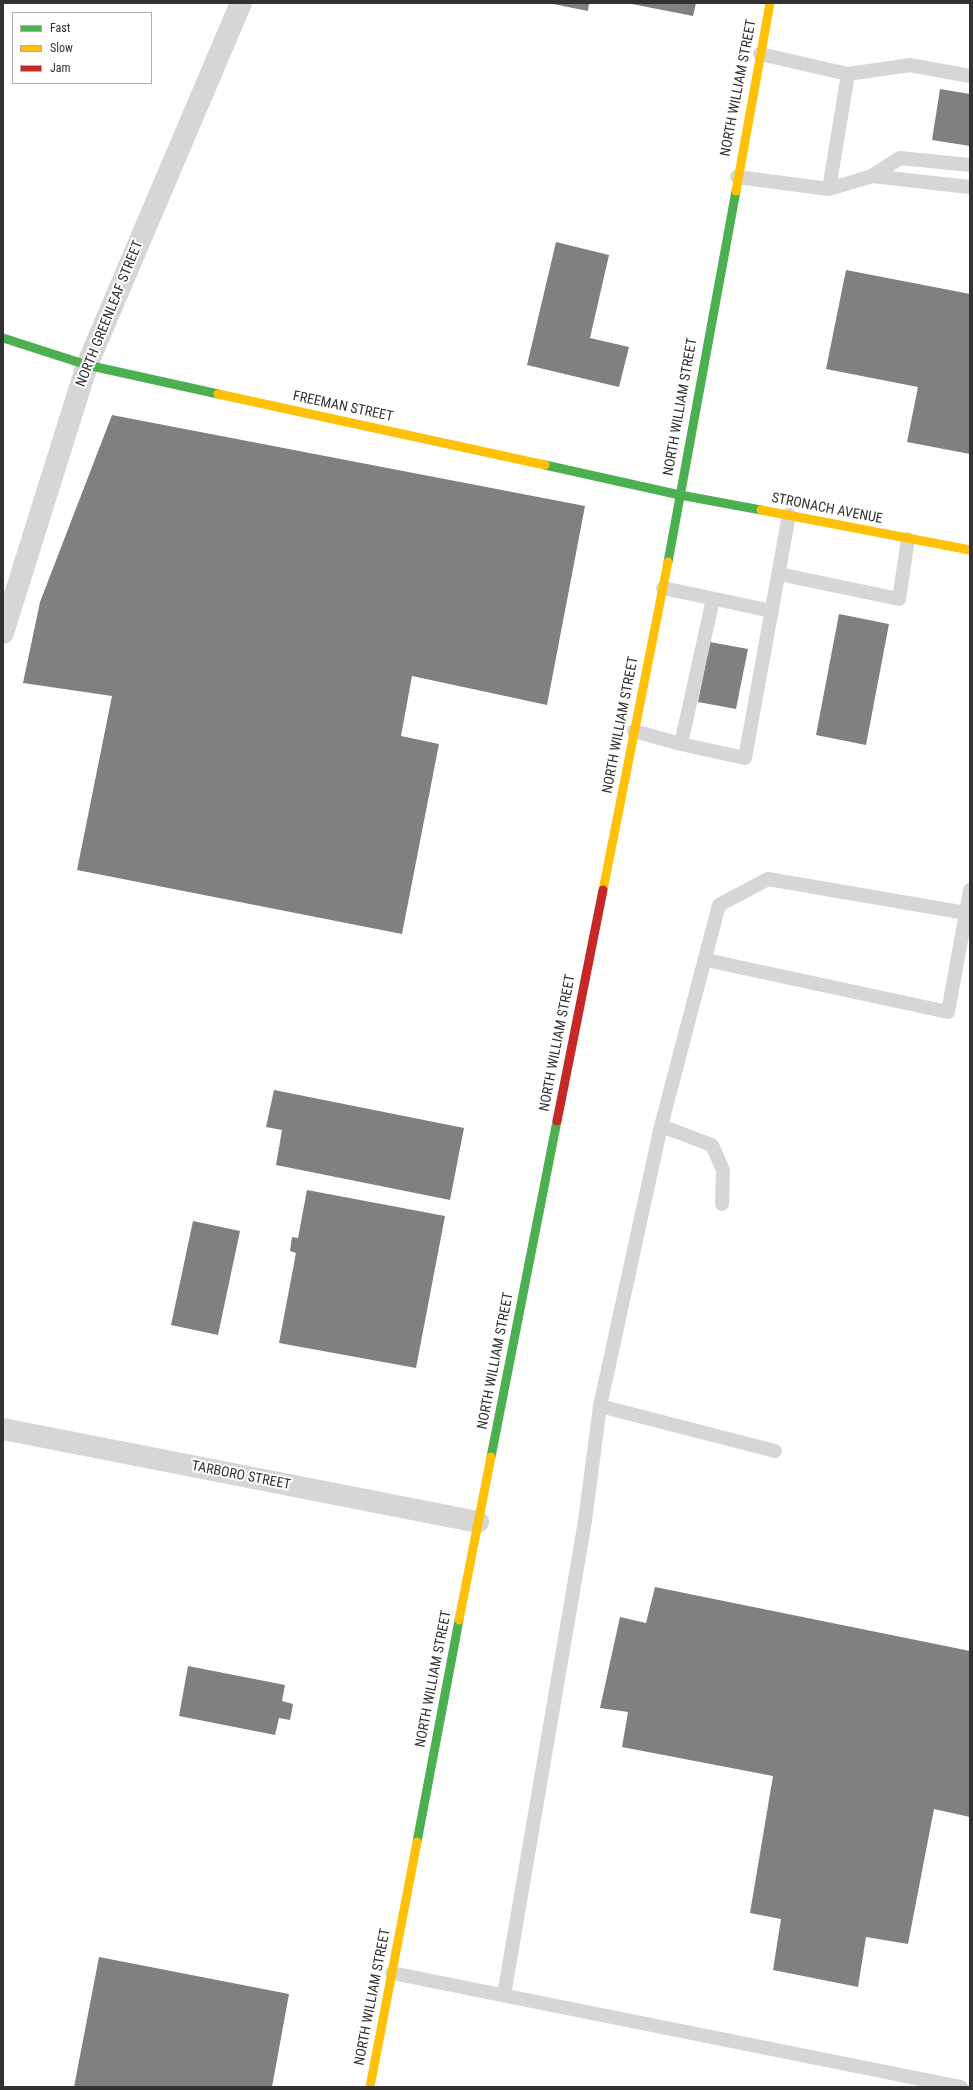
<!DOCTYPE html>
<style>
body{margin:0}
#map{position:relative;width:973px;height:2090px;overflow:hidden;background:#fff;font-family:"Roboto Condensed",sans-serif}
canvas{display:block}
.frame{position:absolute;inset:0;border:4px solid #323232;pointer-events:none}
.legend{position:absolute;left:12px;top:12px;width:140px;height:72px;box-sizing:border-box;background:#fff;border:1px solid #adadad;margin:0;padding:5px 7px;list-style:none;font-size:12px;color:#323232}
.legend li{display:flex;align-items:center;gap:8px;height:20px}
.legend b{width:20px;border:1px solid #adadad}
</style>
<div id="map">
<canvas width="973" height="2090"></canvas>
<div class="frame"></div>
<ul class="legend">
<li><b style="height:5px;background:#4caf50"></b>Fast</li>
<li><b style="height:5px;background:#ffc107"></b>Slow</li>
<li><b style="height:5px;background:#c62828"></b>Jam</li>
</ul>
</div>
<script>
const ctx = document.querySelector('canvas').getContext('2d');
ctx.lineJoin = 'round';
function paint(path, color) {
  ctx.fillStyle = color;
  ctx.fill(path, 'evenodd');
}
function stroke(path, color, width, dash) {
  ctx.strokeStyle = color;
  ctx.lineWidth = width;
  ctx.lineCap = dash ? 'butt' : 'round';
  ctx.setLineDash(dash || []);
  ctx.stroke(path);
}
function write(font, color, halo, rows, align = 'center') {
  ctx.font = font + ' "Roboto Condensed",sans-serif';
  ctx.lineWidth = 4;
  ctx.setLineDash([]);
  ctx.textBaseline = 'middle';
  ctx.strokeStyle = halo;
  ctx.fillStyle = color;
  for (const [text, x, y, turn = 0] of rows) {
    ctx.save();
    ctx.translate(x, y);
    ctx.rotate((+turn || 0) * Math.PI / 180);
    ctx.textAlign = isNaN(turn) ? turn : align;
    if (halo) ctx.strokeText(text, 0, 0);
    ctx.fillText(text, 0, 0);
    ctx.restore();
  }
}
paint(new Path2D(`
 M548,3H589L588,11Z
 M627,3H696L693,16Z
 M940,89L970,94V146L932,140Z
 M556,242L609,255L590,338L629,347L619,387L527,365Z
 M846,270L970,294V454L907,442L918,387L826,369Z
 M112,415L585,506L547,705L412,676L401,736L439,744L402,934L77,870L112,696L23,683L40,602Z
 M839,614L889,624L866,745L816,735Z
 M710,642L748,649L736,709L698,702Z
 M274,1090L464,1128L450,1200L276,1165L282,1130L266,1127Z
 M307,1190L445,1216L416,1368L279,1343L296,1253L290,1251L292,1237L298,1238Z
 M193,1221L240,1231L218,1335L171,1325Z
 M655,1587L970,1651V1817L934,1809L908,1944L866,1937L858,1987L773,1970L781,1919L750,1913L773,1776L622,1747L628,1712L600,1708L620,1617L646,1623Z
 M188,1666L285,1685L282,1701L293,1704L290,1720L279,1718L275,1735L179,1716Z
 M99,1957L289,1994L272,2087H74Z`), '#808080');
stroke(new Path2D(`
 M760,54L848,74L910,65L970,76
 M872,176L900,158L970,165
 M737,177L829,189L872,176L970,187
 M829,189L848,74
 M779,574L899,599L908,539
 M663,588L772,611
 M634,731L681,744L745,758L789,515
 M681,744L713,599
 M706,960L948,1012L966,913L970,914
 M661,1126L712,1145L723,1170L722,1204
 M600,1406L775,1451
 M392,1973L961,2087
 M504,1995L585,1521L600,1406L661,1126L719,905L768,879L966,913L970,890`), '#d6d6d6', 14);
stroke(new Path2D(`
 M3,633L87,365L241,3
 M3,1429L478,1522`), '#d6d6d6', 22);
stroke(new Path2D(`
 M3,338L87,365L218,394
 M545,465L680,495L761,510
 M668,562L736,191
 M491,1457L557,1121
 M417,1842L459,1620`), '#4caf50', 9);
stroke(new Path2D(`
 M736,191L770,3
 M218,394L545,465
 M761,510L970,550
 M603,890L668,562
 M459,1620L491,1457
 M370,2087L417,1842`), '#ffc107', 9);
stroke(new Path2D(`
 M557,1121L603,890`), '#c62828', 9);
write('14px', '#323232', '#fff', [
 ["NORTH WILLIAM STREET",739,88,-79],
 ["NORTH GREENLEAF STREET",110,314,-68],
 ["FREEMAN STREET",343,407,12],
 ["NORTH WILLIAM STREET",681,407,-80],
 ["STRONACH AVENUE",827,509,11],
 ["NORTH WILLIAM STREET",621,725,-79],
 ["NORTH WILLIAM STREET",558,1043,-79],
 ["NORTH WILLIAM STREET",496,1361,-79],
 ["TARBORO STREET",241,1476,11],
 ["NORTH WILLIAM STREET",434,1679,-79],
 ["NORTH WILLIAM STREET",373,1997,-79]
]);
</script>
